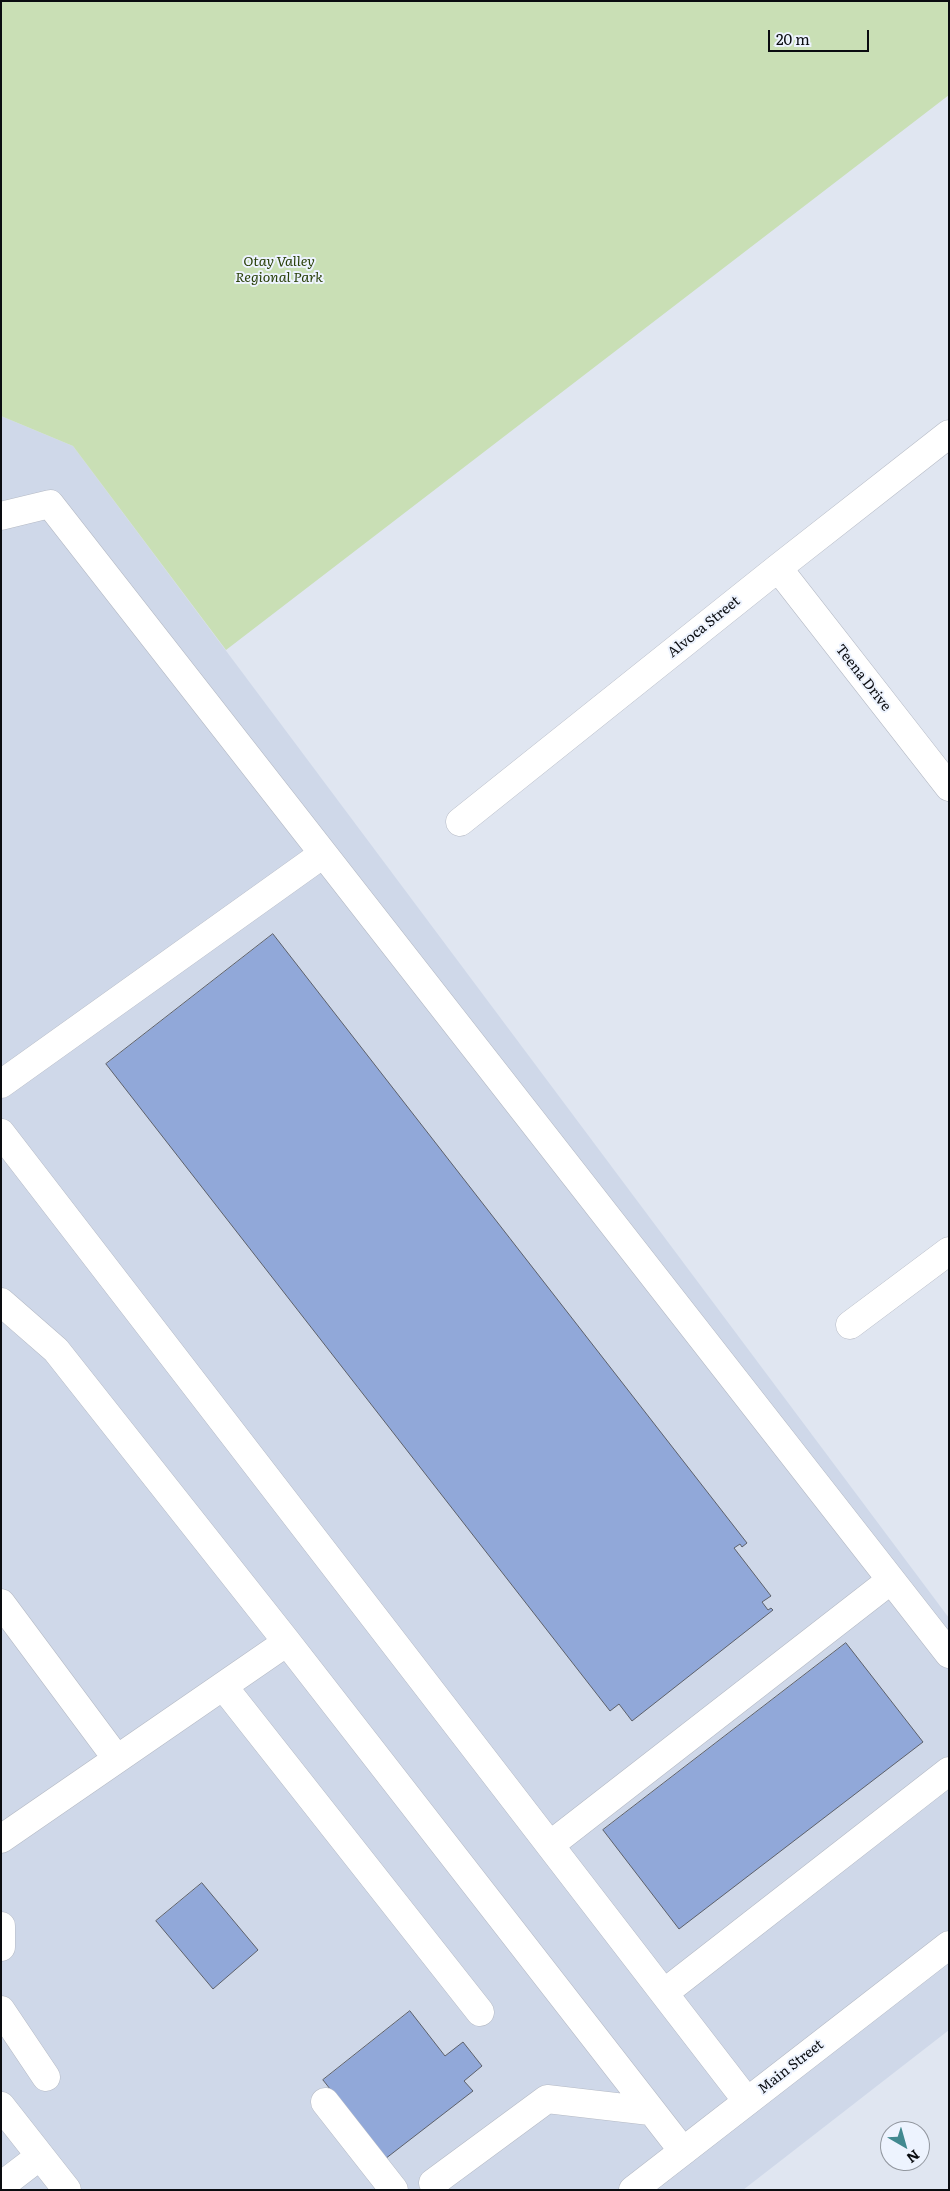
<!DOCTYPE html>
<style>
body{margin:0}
#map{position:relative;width:950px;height:2191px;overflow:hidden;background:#e0e6f1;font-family:Literata,serif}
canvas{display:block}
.frame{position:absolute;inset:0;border:2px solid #0a0c10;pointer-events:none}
.north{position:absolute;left:880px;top:2121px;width:50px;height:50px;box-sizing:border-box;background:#edf3fe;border:1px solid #92979f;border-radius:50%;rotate:142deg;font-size:14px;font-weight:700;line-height:20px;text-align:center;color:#0a0c10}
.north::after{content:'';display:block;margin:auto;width:18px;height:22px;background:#428990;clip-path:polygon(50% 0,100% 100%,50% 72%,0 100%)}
.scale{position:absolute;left:768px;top:30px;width:101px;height:22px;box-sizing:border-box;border:2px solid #0a0c10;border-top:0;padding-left:6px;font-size:15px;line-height:18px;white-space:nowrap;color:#0a0c10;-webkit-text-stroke:4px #edf3fe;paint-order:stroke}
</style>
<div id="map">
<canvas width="950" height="2191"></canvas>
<div class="frame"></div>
<div class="north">N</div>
<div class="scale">20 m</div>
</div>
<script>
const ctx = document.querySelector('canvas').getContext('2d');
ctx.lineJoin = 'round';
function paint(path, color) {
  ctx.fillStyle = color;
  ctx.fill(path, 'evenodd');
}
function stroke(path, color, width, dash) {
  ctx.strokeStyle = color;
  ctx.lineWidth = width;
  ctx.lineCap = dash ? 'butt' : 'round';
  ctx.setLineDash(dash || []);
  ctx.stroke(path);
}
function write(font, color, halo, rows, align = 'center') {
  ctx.font = font + ' Literata,serif';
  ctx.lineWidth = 4;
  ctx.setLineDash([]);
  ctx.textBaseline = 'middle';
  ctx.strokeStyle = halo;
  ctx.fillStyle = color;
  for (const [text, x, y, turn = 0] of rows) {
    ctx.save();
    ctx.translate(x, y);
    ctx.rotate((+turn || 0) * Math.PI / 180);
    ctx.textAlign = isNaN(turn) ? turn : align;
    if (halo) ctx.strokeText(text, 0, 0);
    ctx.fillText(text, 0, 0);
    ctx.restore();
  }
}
paint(new Path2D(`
 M1,416L73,446L949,1618V2030L743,2190H1Z`), '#cfd8e9');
paint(new Path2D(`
 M1,1H949V95L226,650L73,446L1,416Z`), '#c9dfb5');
const building = new Path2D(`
 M273,934L747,1543L742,1547L740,1544L734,1548L771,1596L762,1602L768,1610L771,1608L773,1610L632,1721L619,1704L610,1711L106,1064Z
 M846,1643L923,1742L679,1929L603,1830Z
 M202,1883L258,1950L213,1989L156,1921Z
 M410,2011L445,2056L463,2042L482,2066L464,2081L473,2091L385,2159L323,2080Z`);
paint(building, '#91a8d9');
stroke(building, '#5d616b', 1);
const minor = new Path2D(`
 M1,516L50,504L949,1654
 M778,568L949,787
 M460,822L778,568L949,434
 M1,1084L323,854
 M1,1133L747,2101
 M1,1302L56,1350L287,1642L683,2151
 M850,1325L949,1251
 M1,1603L117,1759
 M223,1686L480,2012
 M1,1839L287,1642
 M550,1845L891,1580
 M1,1926V1947
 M664,1993L949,1771
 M1,2010L46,2077
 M325,2102L394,2190
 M1,2106L67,2190
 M433,2183L547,2099L650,2111
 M1,2186L40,2156`);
const major = new Path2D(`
 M633,2190L949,1945`);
stroke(minor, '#b5bac5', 29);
stroke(major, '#b5bac5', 29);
stroke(minor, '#fff', 28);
stroke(major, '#fff', 28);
write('italic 14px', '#294008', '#edf3fe', [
 ["Otay Valley",279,262],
 ["Regional Park",279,278]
]);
write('14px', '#0a0c10', '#edf3fe', [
 ["Alvoca Street",704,627,-39],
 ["Teena Drive",863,678,52],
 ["Main Street",791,2067,-38]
]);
</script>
